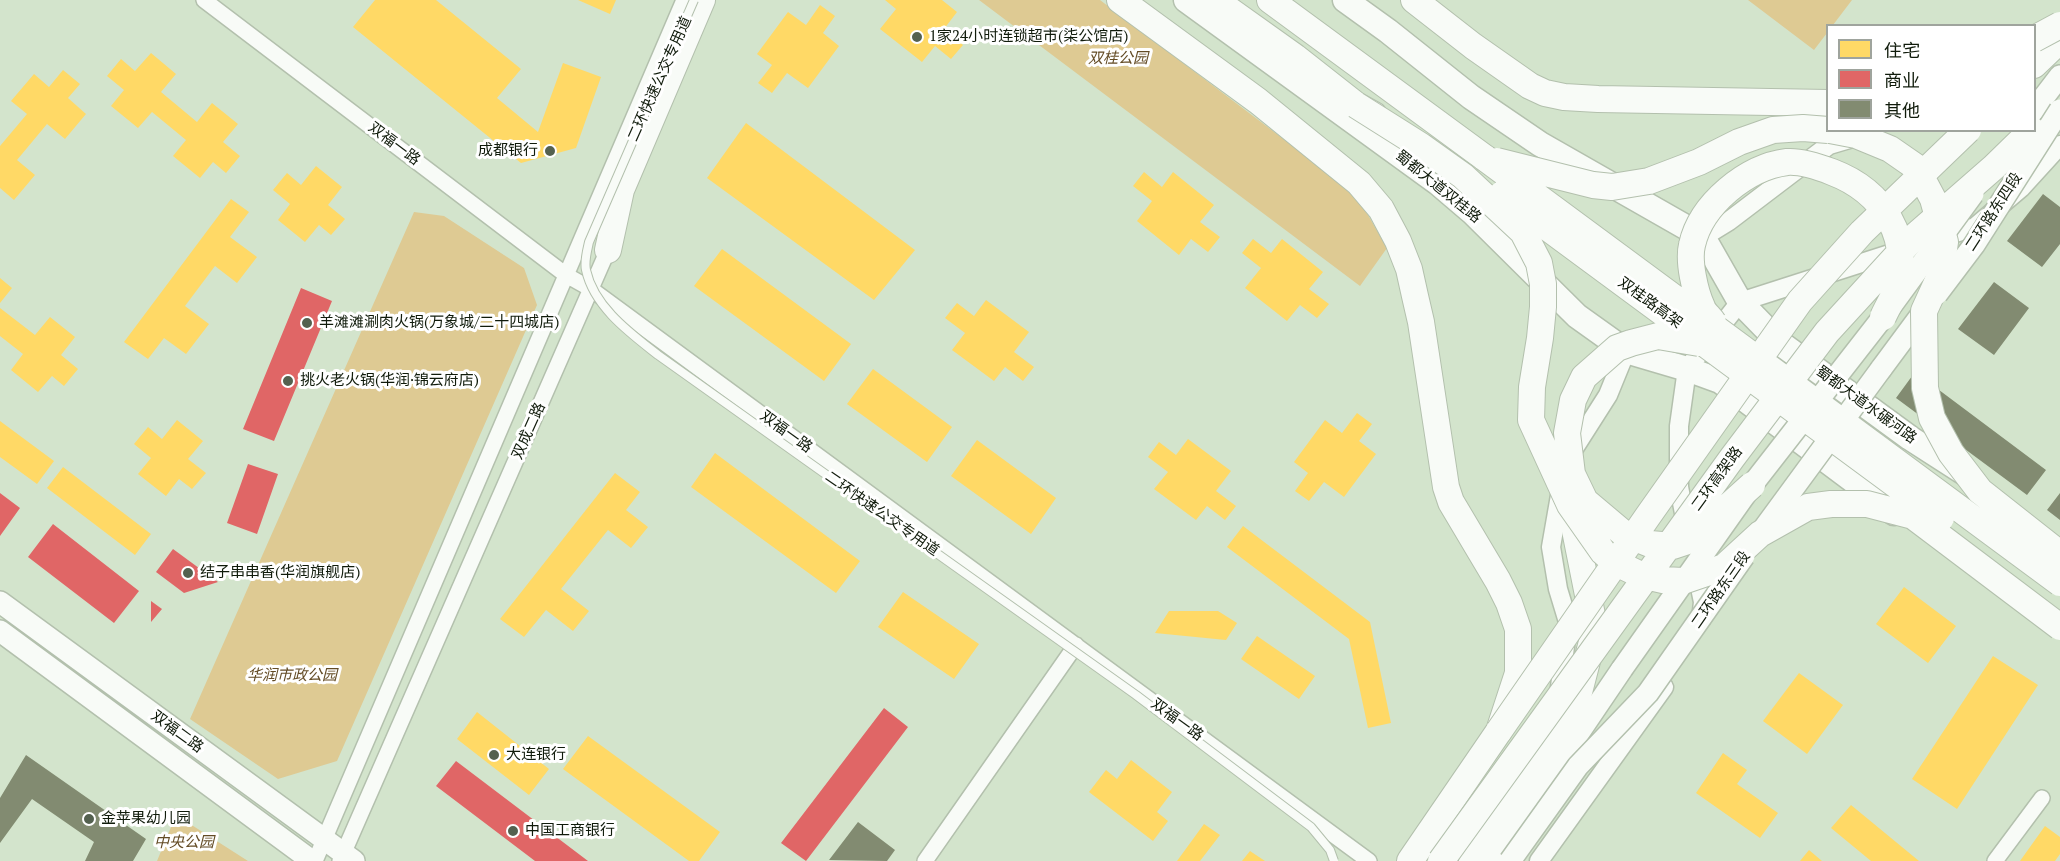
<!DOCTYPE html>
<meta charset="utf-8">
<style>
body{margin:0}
#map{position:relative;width:2060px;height:861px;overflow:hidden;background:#d3e4cc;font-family:"PT Serif","Noto Sans SC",serif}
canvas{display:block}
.legend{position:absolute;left:1826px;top:24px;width:210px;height:108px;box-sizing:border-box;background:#fff;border:2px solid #9fa49d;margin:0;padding:8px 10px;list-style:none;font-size:18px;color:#101b0b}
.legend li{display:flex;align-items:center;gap:12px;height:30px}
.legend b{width:30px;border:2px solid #9fa49d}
</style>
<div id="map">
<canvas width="2060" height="861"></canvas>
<ul class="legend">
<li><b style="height:16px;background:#ffd966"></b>住宅</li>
<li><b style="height:16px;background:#e06666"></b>商业</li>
<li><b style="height:16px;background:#828b71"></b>其他</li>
</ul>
</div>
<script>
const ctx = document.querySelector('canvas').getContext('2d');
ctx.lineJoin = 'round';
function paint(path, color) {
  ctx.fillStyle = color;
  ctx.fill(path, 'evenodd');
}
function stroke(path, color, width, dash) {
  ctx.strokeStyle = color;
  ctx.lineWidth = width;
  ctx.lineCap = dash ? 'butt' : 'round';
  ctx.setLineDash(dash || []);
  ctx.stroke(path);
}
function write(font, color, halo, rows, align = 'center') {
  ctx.font = font + ' "PT Serif","Noto Sans SC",serif';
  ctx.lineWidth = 6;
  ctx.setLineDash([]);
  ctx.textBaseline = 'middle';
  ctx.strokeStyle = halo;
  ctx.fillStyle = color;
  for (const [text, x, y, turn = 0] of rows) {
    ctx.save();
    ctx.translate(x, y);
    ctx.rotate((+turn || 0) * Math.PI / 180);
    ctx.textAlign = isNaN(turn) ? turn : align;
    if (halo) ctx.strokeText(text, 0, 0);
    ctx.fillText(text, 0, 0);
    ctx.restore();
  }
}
paint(new Path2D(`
 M979,0H1100L1323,169L1360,201L1387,248L1360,286Z
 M1748,0H1852L1833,25L1828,26L1827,33L1814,50Z
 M414,212L444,216L524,268L537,305L337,761L278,779L190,719Z
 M176,815L248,861H157Z`), '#deca93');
paint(new Path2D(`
 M375,0H436L521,69L497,98L538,132L563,63L601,77L576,148L521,163L353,27Z
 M578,0H616L610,14Z
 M885,0H942L957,12L944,29L963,45L951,59L935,46L922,62L880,29L896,9Z
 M820,5L835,16L823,33L839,46L808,88L787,73L772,93L758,83L772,65L757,54L788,12L806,25Z
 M151,53L176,74L161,92L197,122L212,103L238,124L223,142L240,156L226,173L213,162L200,178L173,156L186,140L152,112L138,128L111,106L124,90L107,76L121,59L135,71Z
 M63,70L80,84L68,98L86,114L65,139L47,124L17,160L35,175L14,200L0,188V146L27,114L11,101L34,74L49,87Z
 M746,123L915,250L874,300L707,178Z
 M316,166L342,187L328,205L345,219L331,235L319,225L305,242L278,220L290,204L273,190L287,173L301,185Z
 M1144,172L1162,187L1173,172L1214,205L1200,222L1220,237L1208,252L1191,239L1179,255L1137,221L1152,201L1133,186Z
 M231,199L249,212L230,237L257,257L237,283L215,266L185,306L209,324L186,354L164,338L148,359L124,342Z
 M1253,239L1271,253L1282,239L1323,272L1309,289L1329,304L1317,318L1300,305L1287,321L1245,288L1261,268L1242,253Z
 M722,249L851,344L824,381L694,286Z
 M0,278L12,288L0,303Z
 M986,300L1029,332L1014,352L1034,367L1023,381L1005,367L994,381L952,350L965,333L945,318L957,303L974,316Z
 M0,308L35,335L50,317L75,337L61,355L78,369L64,386L52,376L38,392L11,370L23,354L0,336Z
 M873,369L952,427L927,462L847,404Z
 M1357,413L1372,424L1359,441L1376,454L1344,497L1324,482L1309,501L1295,491L1308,473L1294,462L1325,420L1342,433Z
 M177,420L203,441L188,459L206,473L192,489L179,479L166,496L138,474L151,458L134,444L148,427L162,439Z
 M0,421L54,461L37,484L0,457Z
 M1188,439L1231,471L1216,491L1236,506L1225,520L1207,506L1196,520L1154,489L1168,472L1148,457L1159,442L1176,455Z
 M977,440L1056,498L1031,534L951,476Z
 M715,453L860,561L836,593L691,487Z
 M63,467L151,534L135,555L47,488Z
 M615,473L640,492L626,510L648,527L631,548L608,530L561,589L589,611L573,631L546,610L524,637L500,619Z
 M1243,526L1370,622L1391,723L1368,728L1349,639L1227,547Z
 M1904,587L1956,626L1928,663L1876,624Z
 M903,592L979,644L954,679L878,627Z
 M1169,611H1218L1237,623L1226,640L1155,633Z
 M1257,636L1315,676L1299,699L1241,659Z
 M1993,656L2038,685L1957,809L1912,779Z
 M1799,673L1843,705L1807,754L1763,721Z
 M477,712L549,769L529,795L457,739Z
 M588,736L720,832L699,861H689L563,769Z
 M1723,753L1747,770L1737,784L1778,813L1760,838L1696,793Z
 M1131,760L1172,792L1157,812L1168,821L1153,841L1089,792L1106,770L1117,779Z
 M1851,805L1919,861H1871L1831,828Z
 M1204,824L1220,835L1200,861H1177Z
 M2045,826L2060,837V854L2055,861H2020Z
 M1809,850L1822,861H1800Z
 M1250,851L1265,861H1242Z`), '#ffd966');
paint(new Path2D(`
 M301,288L332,301L274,441L243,429Z
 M248,464L278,474L257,534L227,523Z
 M0,493L20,508L0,536Z
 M53,524L139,591L114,623L28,557Z
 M173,549L218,582L184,593L156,572Z
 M151,601L162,609L151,622Z
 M884,708L908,727L806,861L781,843Z
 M456,761L588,861H535L436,786Z`), '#e06666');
paint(new Path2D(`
 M2043,194L2060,207V244L2042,267L2007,241Z
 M1994,282L2029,308L1994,355L1958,329Z
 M1915,372L2046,470L2027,495L1896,398Z
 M2060,493V520L2047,510Z
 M26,755L146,839L133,861H85L94,842L32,799L0,843V798Z
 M858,822L895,850L887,861L829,860Z`), '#828b71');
const minor = new Path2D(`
 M204,0L566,275L591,289L1369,861
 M315,861L684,0
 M340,861L611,243
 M925,861L1076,645
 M1995,861L2042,798`);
const tertiary = new Path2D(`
 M1703,237L1729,221L1829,145L1856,137
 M1936,239L1975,227L2021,188L2060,145
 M1687,529L1679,487V426L1687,369L1740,302L1902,250
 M1695,564L1703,602L1701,620
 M1559,695L1568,622L1558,589L1551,547L1566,461L1608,395L1626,351
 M1539,861L1664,687`);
const secondary = new Path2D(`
 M2034,110L2060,76
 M1881,369L1924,311
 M0,602L354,861
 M0,631L312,861
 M1492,861L1622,669`);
const primary = new Path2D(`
 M1186,0L1438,183L1472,212L1577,316L1626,351L1687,369L1720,381L1871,494L1894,513
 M1345,0L1388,31L1471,97L1540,144L1703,237L1740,302L1780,343L1910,438L1966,474`);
const trunk = new Path2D(`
 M1120,0L1258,101L1359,183L1381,209L1398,241L1409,269L1415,296L1421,322L1446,487L1451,502L1498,581L1509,603L1518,629V673L1499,731L1410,861
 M1215,0L1295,57L1356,105L1374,115
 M1270,0L1485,158
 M1414,0L1473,46L1530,86L1545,93L1564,97L1598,99L1828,103
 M2034,65L2060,40
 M608,250L621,190L702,0
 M1472,861L1577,700L1595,630L1570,505`);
stroke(minor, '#b3c0ad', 18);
stroke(tertiary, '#b3c0ad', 21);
stroke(secondary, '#b3c0ad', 24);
stroke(primary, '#b3c0ad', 27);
stroke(trunk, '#b3c0ad', 28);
stroke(minor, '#f8fbf7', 15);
stroke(tertiary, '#f8fbf7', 18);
stroke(secondary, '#f8fbf7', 21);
stroke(primary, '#f8fbf7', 24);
stroke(trunk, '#f8fbf7', 26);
const serviceBridge = new Path2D(`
 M694,0L589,242C587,251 584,261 586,270C594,307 630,333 658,355L1136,695L1311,827L1330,850L1334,861`);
const secondaryBridge = new Path2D(`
 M1937,294L1974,245L2060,110
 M1762,531L1881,369
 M1622,669L1752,485L1883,317L1973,194
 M1510,861L1578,766L1648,693L1744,556`);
const trunkBridge = new Path2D(`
 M2034,39L2060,25
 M1356,105L1421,146L1463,176L1523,232L1539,263L1543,284V307L1540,338L1532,387L1531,420L1570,505L1603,552L1614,562L1641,575L1663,580L1683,581L1724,567L1760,534L1808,507L1831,504H1867L1913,516L2060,627
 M1830,130L1856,135L1890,149L1916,167L1933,199L1945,242L1940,276L1924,311L1925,388L1932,418L1951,453L1980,491L2060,554
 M1485,158L2060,583
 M1497,161L1593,185L1612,187L1649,181L1699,162L1739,142L1773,130L1803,128L1828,130
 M1502,194L1941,518
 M1713,322C1710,317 1704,313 1702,307C1695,292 1688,261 1692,245C1701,204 1747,167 1787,162C1800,161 1819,167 1832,172C1882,191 1914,238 1895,292C1892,300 1887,308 1883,317
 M1699,343L1658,336L1631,343L1617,348L1584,377L1573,400L1567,433L1572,474L1585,501L1623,533L1650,544L1673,546L1691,540L1752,485
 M1499,731L1648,516L1800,301L1862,232L1968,130
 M1441,861L1732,458L1827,332L1915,236L1994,167L2032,130`);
stroke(serviceBridge, '#b3c0ad', 10, []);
stroke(secondaryBridge, '#b3c0ad', 24, []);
stroke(trunkBridge, '#b3c0ad', 28, []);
stroke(serviceBridge, '#f8fbf7', 8);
stroke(secondaryBridge, '#f8fbf7', 21);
stroke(trunkBridge, '#f8fbf7', 26);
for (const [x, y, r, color] of [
 [917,37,6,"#54614f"],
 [550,151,6,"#54614f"],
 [307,323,6,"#54614f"],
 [288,381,6,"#54614f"],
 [188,573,6,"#54614f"],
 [494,755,6,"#54614f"],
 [89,819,6,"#54614f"],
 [513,831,6,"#54614f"]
]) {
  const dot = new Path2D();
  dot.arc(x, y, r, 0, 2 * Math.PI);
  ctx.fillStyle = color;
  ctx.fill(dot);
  stroke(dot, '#fff', 2);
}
write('15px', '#101b0b', '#fff', [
 ["1家24小时连锁超市(柒公馆店)",929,37],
 ["成都银行",538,151,"right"],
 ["羊滩滩涮肉火锅(万象城/二十四城店)",319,323],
 ["挑火老火锅(华润·锦云府店)",300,381],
 ["结子串串香(华润旗舰店)",200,573],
 ["大连银行",506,755],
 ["金苹果幼儿园",101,819],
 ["中国工商银行",525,831]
], 'left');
write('italic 15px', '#634b25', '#fff', [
 ["双桂公园",1118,59],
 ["华润市政公园",292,676],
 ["中央公园",184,843]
]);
write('15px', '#101b0b', '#fff', [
 ["二环快速公交专用道",660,79,-66],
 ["双福一路",394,144,37],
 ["蜀都大道双桂路",1438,187,39],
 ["二环路东四段",1994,212,-57],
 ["双桂路高架",1650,303,36],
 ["蜀都大道水碾河路",1866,405,36],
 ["双成二路",529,431,-66],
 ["双福一路",786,432,36],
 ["二环高架路",1717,479,-54],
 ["二环快速公交专用道",882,514,35],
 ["二环路东三段",1721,590,-55],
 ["双福一路",1177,720,36],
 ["双福二路",177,732,36]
]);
</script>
